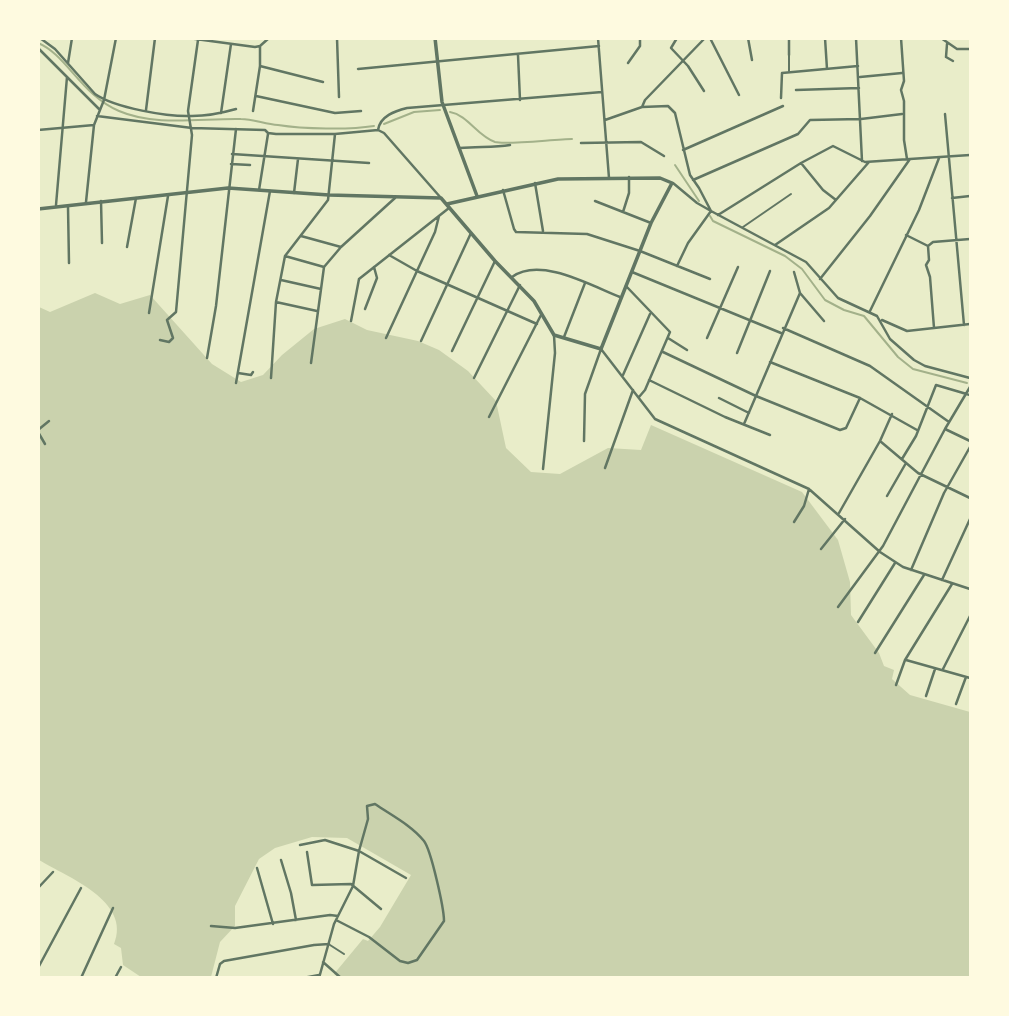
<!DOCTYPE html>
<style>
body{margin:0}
#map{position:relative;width:1009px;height:1016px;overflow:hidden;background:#e9edc9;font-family:"DejaVu Sans",sans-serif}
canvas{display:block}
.frame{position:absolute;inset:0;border:40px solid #fefae0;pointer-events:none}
</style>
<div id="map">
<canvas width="1009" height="1016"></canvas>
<div class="frame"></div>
</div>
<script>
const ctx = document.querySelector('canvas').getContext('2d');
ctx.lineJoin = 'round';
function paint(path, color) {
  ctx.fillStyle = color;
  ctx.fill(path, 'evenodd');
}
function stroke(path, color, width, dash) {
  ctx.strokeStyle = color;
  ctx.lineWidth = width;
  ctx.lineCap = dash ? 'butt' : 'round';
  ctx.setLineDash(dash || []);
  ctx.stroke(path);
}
paint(new Path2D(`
 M95,293L120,304L150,295L212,364L241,382L263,375L282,355L314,329L345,319L367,330L418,341L439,350L468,371L496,401L506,448L531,472L560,474L608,448L641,450L651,425L802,492L838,540L850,582L851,615L879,653L884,666L894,670L892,679L910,695L970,712V977H338L334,974L363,939L368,941L380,927L411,875L347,838L312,837L275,848L259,859L235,906V926L220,942L211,977H141L123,965L121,948L114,944C132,901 67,877 39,860V307L50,312Z`), '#cad2ad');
stroke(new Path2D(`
 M38,43C66,54 82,96 119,111C156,127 202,118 241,119C253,119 265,124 278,125C303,129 349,130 374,126
 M450,112C468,115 477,136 495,142C507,145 556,139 572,139
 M384,124L414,112L440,110
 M675,165L699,201
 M710,216L713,221L785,256L802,269L825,300L844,310L864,316L898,357L913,369L967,383`), '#a3b18a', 2);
stroke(new Path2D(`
 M330,945L344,954`), '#617663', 2);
stroke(new Path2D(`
 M789,56V71
 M743,227L791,194`), '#617663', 2);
stroke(new Path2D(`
 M40,38L55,49L95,94C115,108 168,117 192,116C206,116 222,113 236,109
 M188,38L255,47L260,46
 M337,38L339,97
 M598,38L609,178
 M677,38L671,48L688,66L704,91
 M710,38L739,95
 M748,38L752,60
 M789,38V55
 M825,38L827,69
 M856,38L862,161
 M901,38L904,81L901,90L904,101V140L907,159
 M941,38L957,49H970
 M947,44L946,57L953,61
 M260,46L269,38
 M38,48L100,110
 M518,55L520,100
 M68,63L72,38
 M628,63L640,46V38
 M260,66L323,82
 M358,69L599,46
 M860,77L902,73
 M796,90L859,88
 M256,96L335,113L361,111
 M781,98L782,73L858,66
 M642,107L668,106L675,113L690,175L699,188L711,211L806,262L838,298L877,316L890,339L914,360L925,366L970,378
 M146,110L155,38
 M253,111L260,66V46
 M221,113L231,44
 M945,114L964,325
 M97,116L192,128L265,130L268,133L276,134H335L378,130
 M605,120L642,107L645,100L705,38
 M38,130L94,125
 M378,130C380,116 395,111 407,108L602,92
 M378,130L384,133L441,198
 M581,143L641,142L664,156
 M460,148C477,146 493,148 510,145
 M683,150L783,106
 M232,154L369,163
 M801,163L823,190L836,200
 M231,164L250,165
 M693,180L798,134L810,120L861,119L902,114
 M535,183L543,231
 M673,183L697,203L711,211L688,243L677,266
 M259,190L268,134
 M503,190L514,229L516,232L587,234L640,251L710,279
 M294,193L298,159
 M952,198L970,196
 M101,201L102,243
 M595,201L651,223
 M86,202L94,125L104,100L116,38
 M56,205L67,77
 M68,207L69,263
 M623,212L629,193V177
 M718,215L801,163L833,146L865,162L970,155
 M906,235L928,246L933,242L970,239
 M301,236L341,247
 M775,245L829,208L869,162
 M928,246L929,260L926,265L930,277L934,328
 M127,247L136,198
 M389,255L417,271L537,324
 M285,256L324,267
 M632,272L781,333
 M794,272L800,293L824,321
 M512,277C540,256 592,286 620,297
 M820,279L870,216L910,159
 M281,280L321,289
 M626,286L670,332L645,390L639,397
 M276,302L317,311
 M365,309L377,278L374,267
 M870,311L919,210L939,158
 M149,313L168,196
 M882,320L907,331L970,324
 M351,321L359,279L449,208
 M783,328L870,366L949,422
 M564,337L585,283
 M386,338L435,232L439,216
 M668,338L687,350
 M707,338L738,267
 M160,340L169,342L173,338L167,320L176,312L192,135L188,111L198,40
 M421,341L471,233
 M452,351L495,261
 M663,352L756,396L840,430L846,428L860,398
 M737,353L770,271
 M207,358L216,306L236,129
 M770,362L860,398L917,430
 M311,363L324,267L341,247L395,198
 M238,373L251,375L253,372
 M623,375L650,314
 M271,378L276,302L285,256L328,200L335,134
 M474,378L520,285
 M649,380L725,417L770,435
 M236,383L270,191
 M719,398L749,413
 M489,417L541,315
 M744,424L800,293
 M945,429L970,441
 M38,430L49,421
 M38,432L45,444
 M584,441L585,394L601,349L655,419L809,489L880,552L903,567L970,589
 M880,441L918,473L970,498
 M902,459L916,436L936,385L970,395
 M605,468L633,390
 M543,469L555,353L554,335
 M887,496L906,463
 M839,513L880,441L892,414
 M794,522L804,506L809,489
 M821,549L845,519
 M911,570L944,493L970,447
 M942,580L970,519
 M838,607L883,546L945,429L970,387
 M858,622L895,563
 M875,653L924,575
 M906,660L970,678
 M943,669L970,616
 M896,685L905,660L952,584
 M926,696L935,669
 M956,704L966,677
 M300,845L325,840L359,851L406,878
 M307,852L312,885L351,884L381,909
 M281,860L291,893L296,920
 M257,868L273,924
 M38,888L53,872
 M211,926L235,928L330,915L338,916
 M323,962L341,978
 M38,968L81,888
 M81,978L113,908
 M115,978L121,967
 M216,978L220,964L224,961L314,945L329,944
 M303,978L319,975
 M319,978L334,924L353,886L359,851L368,819L367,806L375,804C391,815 411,825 424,841C431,850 444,908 444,921L417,960L408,963L400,961L369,937L336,920`), '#617663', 2.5);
stroke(new Path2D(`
 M435,38L442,102L477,196
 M38,209L228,188L329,195L441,198L495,261L534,301L554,335L601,349L651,223L672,183L660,178L558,179L447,204`), '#617663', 3.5);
</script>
